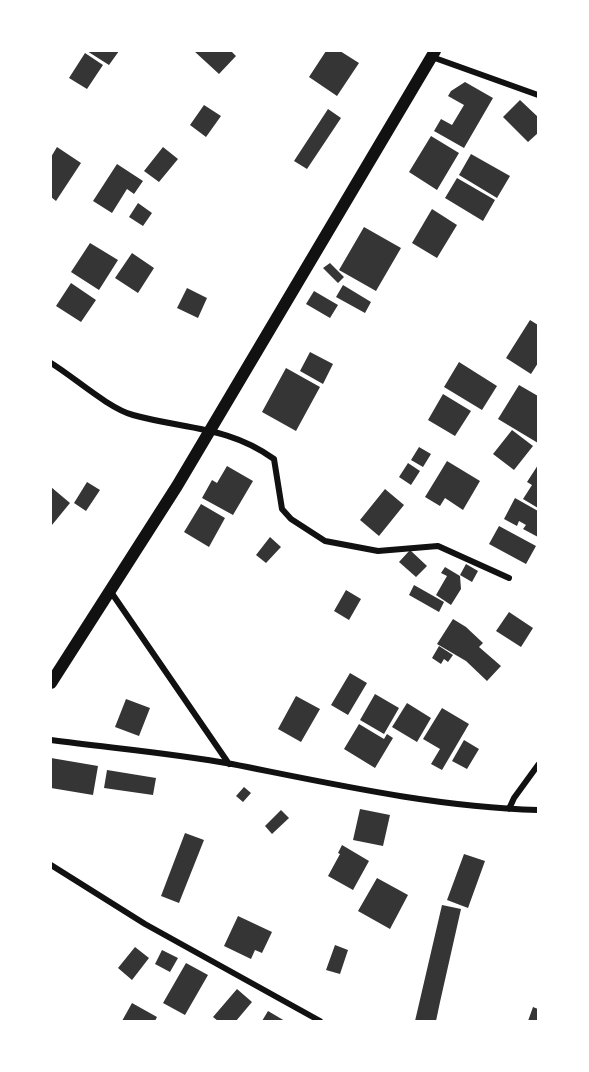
<!DOCTYPE html>
<style>
body{margin:0}
#map{position:relative;width:589px;height:1072px;overflow:hidden;background:#fff;font-family:Literata,serif}
canvas{display:block}
.frame{position:absolute;inset:0;border:52px solid #fff;pointer-events:none}
</style>
<div id="map">
<canvas width="589" height="1072"></canvas>
<div class="frame"></div>
</div>
<script>
const ctx = document.querySelector('canvas').getContext('2d');
ctx.lineJoin = 'round';
function paint(path, color) {
  ctx.fillStyle = color;
  ctx.fill(path, 'evenodd');
}
function stroke(path, color, width, dash) {
  ctx.strokeStyle = color;
  ctx.lineWidth = width;
  ctx.lineCap = dash ? 'butt' : 'round';
  ctx.setLineDash(dash || []);
  ctx.stroke(path);
}
paint(new Path2D(`
 M87,51H119L109,65Z
 M194,51H231L236,56L219,74Z
 M326,51H340L359,63L337,96L309,77Z
 M85,53L103,65L87,89L69,78Z
 M465,82L493,98L464,148L434,131L441,119L452,125L464,105L448,96L451,91Z
 M520,100L538,117V133L528,142L503,117Z
 M204,105L221,116L206,137L190,125Z
 M328,109L341,118L307,169L294,161Z
 M431,136L459,153L437,190L409,172Z
 M57,147L81,163L56,201L51,197V157Z
 M163,147L178,159L159,182L144,171Z
 M471,154L510,176L497,198L459,175Z
 M117,164L143,181L134,194L127,189L112,213L93,201Z
 M457,178L495,200L483,221L445,198Z
 M138,203L152,213L143,226L129,217Z
 M432,209L457,225L437,258L412,243Z
 M364,227L401,248L376,291L339,270Z
 M90,243L118,260L99,290L71,272Z
 M132,253L154,268L138,293L115,278Z
 M330,263L344,277L338,283L323,268Z
 M71,283L96,300L81,322L56,306Z
 M343,285L371,302L365,313L336,297Z
 M187,288L207,298L198,318L177,308Z
 M314,291L338,305L330,318L306,304Z
 M530,320L538,325V363L531,374L506,358Z
 M310,352L333,364L323,384L300,371Z
 M459,362L497,386L482,410L444,387Z
 M286,368L320,387L296,431L262,412Z
 M519,385L538,396V443L498,419Z
 M443,394L471,411L455,436L428,420Z
 M512,430L533,446L514,470L493,454Z
 M419,447L431,454L423,467L411,460Z
 M447,461L480,481L463,510L445,498L440,506L425,497Z
 M408,463L420,471L411,485L399,477Z
 M538,465V508L523,499L532,485L527,482Z
 M227,466L253,481L233,515L202,498L212,480L217,483Z
 M87,482L100,490L86,511L74,503Z
 M51,487L70,503L52,525L51,524Z
 M385,489L404,505L379,536L360,520Z
 M515,498L538,511V537L523,529L526,525L519,521L517,526L504,519Z
 M201,504L225,518L209,547L184,532Z
 M499,526L536,546L526,564L489,544Z
 M270,537L281,547L266,563L256,555Z
 M410,550L427,566L416,577L399,562Z
 M466,564L478,571L472,582L460,575Z
 M445,567L460,576L461,589L451,605L436,595L447,576L441,573Z
 M414,585L444,602L439,612L409,595Z
 M346,590L361,599L349,620L334,611Z
 M509,612L533,628L521,647L496,631Z
 M453,619L466,627L483,643L479,647L501,666L487,681L466,661L437,644Z
 M439,646L453,655L448,662L444,659L441,664L432,658Z
 M350,673L367,683L348,715L331,705Z
 M375,694L399,708L384,734L360,720Z
 M296,696L320,709L301,742L278,729Z
 M126,699L150,708L139,736L115,727Z
 M407,703L431,718L417,742L392,727Z
 M442,708L469,724L442,770L431,764L440,749L423,739Z
 M359,724L384,739L387,734L393,738L375,768L344,749Z
 M464,740L479,749L467,769L452,761Z
 M51,758L98,766L93,795L51,788Z
 M107,770L156,778L153,795L104,788Z
 M244,787L251,793L243,802L236,796Z
 M360,809L390,815L383,846L353,840Z
 M281,810L289,818L272,834L265,826Z
 M185,833L204,840L179,903L161,896Z
 M342,845L369,861L353,890L328,876L340,854L338,853Z
 M464,854L485,861L468,908L447,900Z
 M377,878L408,895L390,929L358,911Z
 M442,905L461,909L440,1002L436,1021H415Z
 M238,916L272,932L262,953L255,950L251,959L224,946Z
 M335,945L348,950L340,974L326,970Z
 M135,947L149,958L132,980L118,968Z
 M162,950L178,958L170,972L155,964Z
 M186,963L208,975L185,1015L163,1003Z
 M237,989L252,1002L236,1021H218L213,1017Z
 M132,1003L157,1017L155,1021H122Z
 M533,1007L538,1009V1021H528Z
 M268,1011L285,1021H262Z`), '#353535');
stroke(new Path2D(`
 M432,57L538,95
 M51,363C74,377 108,408 133,415C183,429 229,426 274,459L282,509L291,519L325,541L378,551L438,546L509,578
 M111,592L229,764
 M51,740C111,748 172,753 232,764C333,784 435,807 538,810
 M509,809L514,798L538,765
 M51,865L145,924L320,1021`), '#111', 6);
stroke(new Path2D(`
 M51,683L177,486L435,51`), '#111', 12);
</script>
